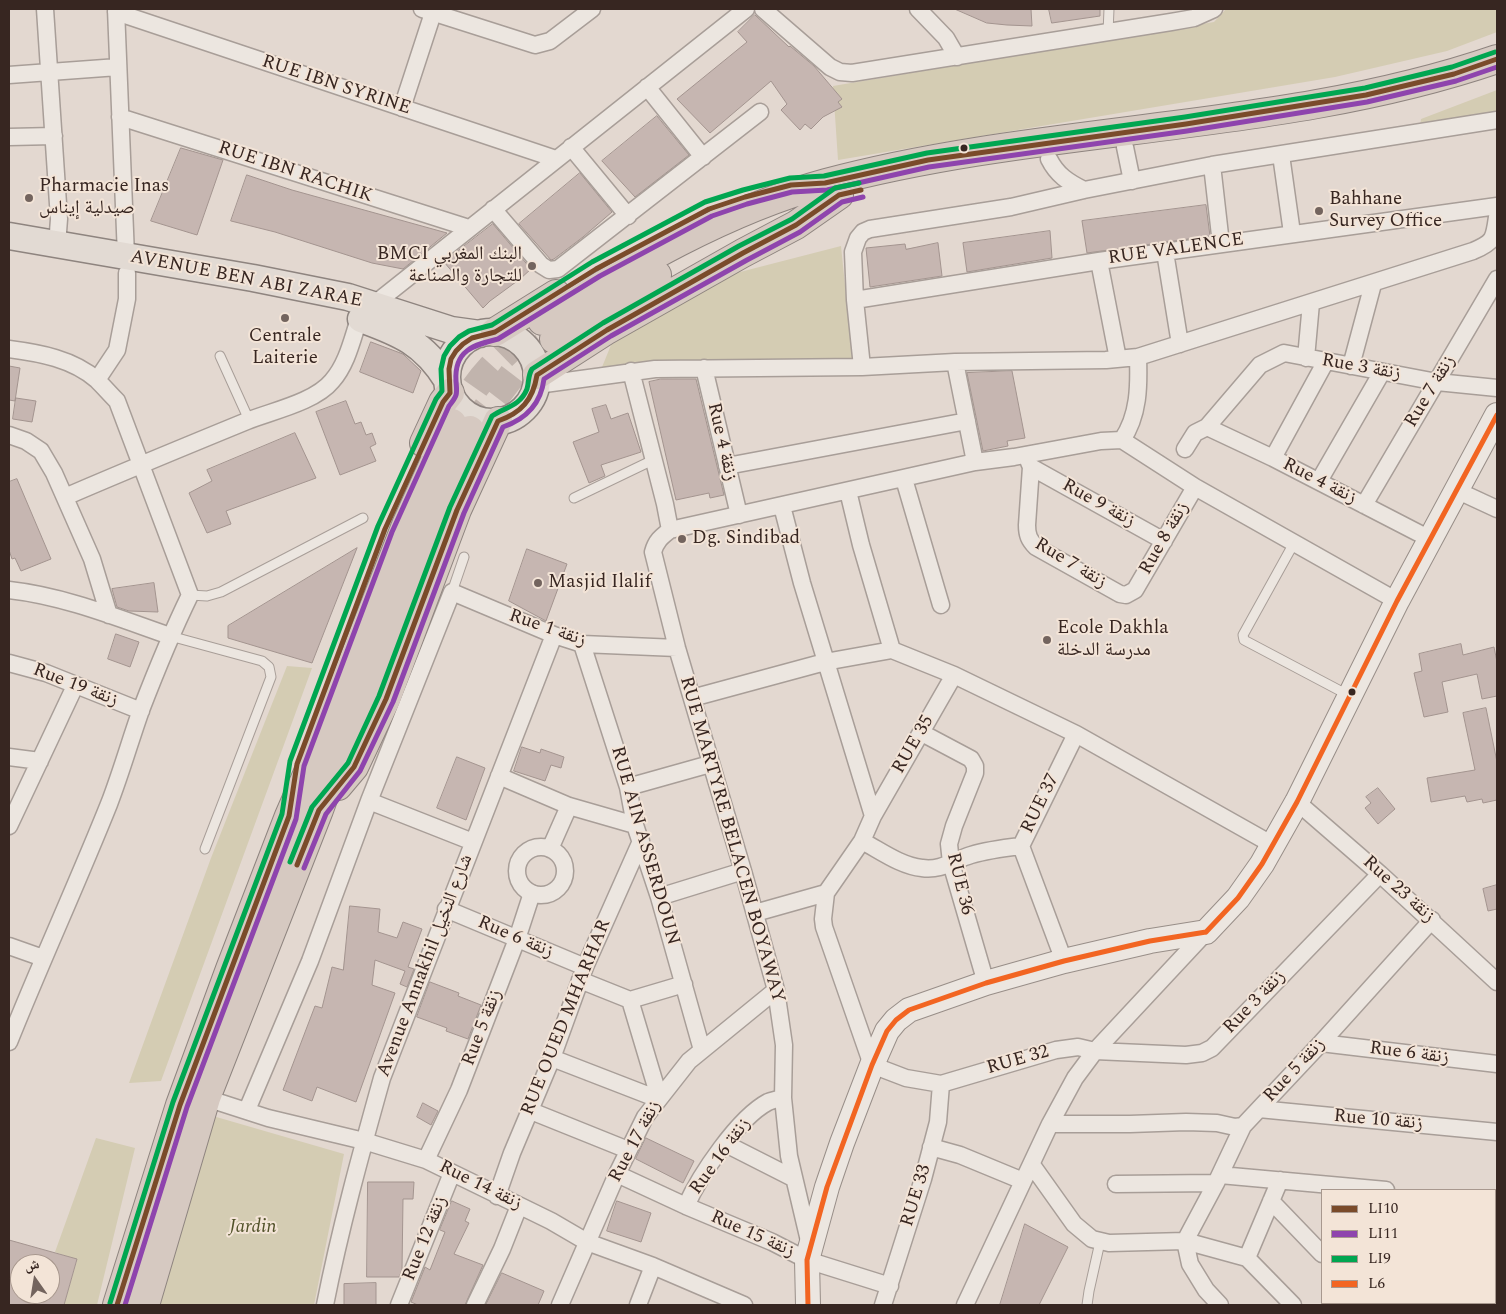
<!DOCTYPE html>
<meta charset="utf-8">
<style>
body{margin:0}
#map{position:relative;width:1506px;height:1314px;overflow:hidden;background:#e3d8d0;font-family:Spectral,"Noto Naskh Arabic",serif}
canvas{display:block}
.frame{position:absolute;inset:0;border:10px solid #372621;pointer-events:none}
.legend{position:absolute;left:1321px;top:1189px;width:175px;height:115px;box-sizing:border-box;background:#f3e4d7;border:1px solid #a8988e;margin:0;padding:6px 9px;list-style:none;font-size:15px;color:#372621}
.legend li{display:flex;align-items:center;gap:10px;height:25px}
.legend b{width:25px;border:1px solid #a8988e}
.north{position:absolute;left:10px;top:1254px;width:50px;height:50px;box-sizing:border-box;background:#f3e4d7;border:1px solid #a8988e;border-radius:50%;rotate:347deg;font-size:14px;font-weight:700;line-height:20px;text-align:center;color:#372621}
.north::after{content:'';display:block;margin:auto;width:18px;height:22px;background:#73645e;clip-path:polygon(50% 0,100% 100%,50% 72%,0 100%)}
</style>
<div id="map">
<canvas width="1506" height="1314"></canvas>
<div class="frame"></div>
<ul class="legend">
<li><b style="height:6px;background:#7a4b2a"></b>LI10</li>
<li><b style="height:6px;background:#8e44ad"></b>LI11</li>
<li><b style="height:6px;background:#00a651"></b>LI9</li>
<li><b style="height:6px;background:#f26522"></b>L6</li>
</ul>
<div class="north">ش</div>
</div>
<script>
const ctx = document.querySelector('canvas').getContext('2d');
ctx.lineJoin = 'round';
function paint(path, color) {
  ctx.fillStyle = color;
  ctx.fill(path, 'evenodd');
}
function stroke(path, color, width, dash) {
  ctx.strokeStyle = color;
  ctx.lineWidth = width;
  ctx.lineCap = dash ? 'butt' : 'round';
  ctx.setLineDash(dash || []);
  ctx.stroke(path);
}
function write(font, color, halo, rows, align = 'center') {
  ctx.font = font + ' Spectral,"Noto Naskh Arabic",serif';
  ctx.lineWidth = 4;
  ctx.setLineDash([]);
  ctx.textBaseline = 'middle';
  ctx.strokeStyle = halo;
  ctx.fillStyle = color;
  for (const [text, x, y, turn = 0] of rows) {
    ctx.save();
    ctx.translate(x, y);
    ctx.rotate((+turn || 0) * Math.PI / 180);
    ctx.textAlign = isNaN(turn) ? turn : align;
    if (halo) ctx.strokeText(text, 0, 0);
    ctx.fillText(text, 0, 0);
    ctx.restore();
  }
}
paint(new Path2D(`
 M1226,9H1497V32L1447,51L1335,77L838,160L833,86L1214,22Z
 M1497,90V112L1420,126L1421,119Z
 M841,246L853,364L600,372L611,345L709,280Z
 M287,666L312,668L161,1081L129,1083L211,858Z
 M206,1114L344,1154L314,1305H154Z
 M96,1138L135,1148L97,1305H64L77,1260L55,1252Z`), '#d4ccb3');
const building = new Path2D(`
 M955,9H1031L1032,26L1007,25L987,23Z
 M1049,9H1100V16L1052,23Z
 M755,15L789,47L790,46L814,66L842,99L838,102L842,107L823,117L811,129L805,124L800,130L781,110L787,104L771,81L710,133L677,99L747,42L738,32Z
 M657,116L689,155L635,197L602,161Z
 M181,148L223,160L197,235L151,221Z
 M580,173L612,212L583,237L554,259L551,260L519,224Z
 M247,175L292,190L447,233L403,269L372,263L275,232L231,221Z
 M1206,205L1210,236L1087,253L1082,221Z
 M493,224L531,269L520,279L490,301L483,308L444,262Z
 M1050,231L1052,258L967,272L963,243Z
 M938,243L942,276L870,287L866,248L905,244L906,249Z
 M371,342L403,354L421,371L413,393L360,372Z
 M9,366L20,368L15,401L9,400Z
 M1012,371L1025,438L1007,441L1008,446L983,451L967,373Z
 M661,379H696L724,495L710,498L709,493L676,500L649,382Z
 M16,398L36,401L32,422L13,419Z
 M346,401L355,424L361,422L366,435L372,433L376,444L370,447L376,461L340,475L316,412Z
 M606,405L611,419L628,413L641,452L601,465L605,476L589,483L573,442L599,432L592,409Z
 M295,433L316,478L226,511L231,524L207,533L189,493L212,481L207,470Z
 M17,479L51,559L21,571L15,558L12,559L9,550V482Z
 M357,548L312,663L228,638V626Z
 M527,549L567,564L546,621L509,601Z
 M154,583L158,612L129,611L117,607L112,589Z
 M116,634L139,642L130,667L108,659Z
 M1461,644L1463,655L1494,647L1497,662V696L1482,699L1477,674L1442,682L1448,712L1424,717L1414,673L1422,671L1419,654Z
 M1486,708L1497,762V800L1483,803L1482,799L1467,802L1465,796L1431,802L1427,778L1475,770L1463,713Z
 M522,747L540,753L541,749L564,757L561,768L551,765L545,781L514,771Z
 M457,757L485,768L466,820L437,808Z
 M1378,788L1395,809L1378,824L1365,808L1371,803L1366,797Z
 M1497,885V909L1488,911L1483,889Z
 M350,906L380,909L378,932L397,938L403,922L422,929L408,967L414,969L407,987L400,984L405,971L375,960L372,985L395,993L356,1102L317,1087L312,1101L283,1090L315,1006L322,1008L332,967L343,970Z
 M430,982L459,993L458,996L481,1005L468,1039L446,1031L447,1028L417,1017Z
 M423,1103L438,1111L431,1125L417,1117Z
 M646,1138L694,1161L683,1183L636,1159Z
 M368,1182H414L413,1199H403L402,1270L399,1277H367Z
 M452,1201L470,1209L465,1221L469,1223L454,1254L483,1265L465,1305H418L411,1302L425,1267L430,1270L445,1232L440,1230Z
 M617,1201L651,1213L641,1242L607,1231Z
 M1025,1224L1068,1247L1039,1305H1000Z
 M9,1240L77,1259L64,1305H9ZM20,1264H50V1294H20Z
 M502,1273L544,1291L538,1305H486Z
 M376,1283V1305H344V1284Z`);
paint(building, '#c6b6b1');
stroke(building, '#a3948f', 1);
stroke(new Path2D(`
 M452,423C464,405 475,385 490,369C506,351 524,336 542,321
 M470,430L517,369L526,359L554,339`), '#c1b4ad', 28, [28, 14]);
const lane = new Path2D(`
 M1108,33L1109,9
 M220,356L249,420
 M574,498L653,460
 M1294,543L1243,635L1244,640L1350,696
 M452,592L464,557
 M190,595L207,596L221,592L363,518
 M170,636L262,661L269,667L271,677L205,849
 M1087,1305L1089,1291L1100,1242`);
const street = new Path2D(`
 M45,9L59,219L57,245
 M116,9L126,256
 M422,9L535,45L550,41L592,9
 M763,9L830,67L840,72L852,73L1171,22L1194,18L1214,9
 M918,9L946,38L957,57
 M116,12L556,159
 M9,75L118,67
 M647,87L703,157
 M402,108L433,13
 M120,117L469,228
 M9,137L54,136
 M571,147L628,216
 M1125,147L1132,181
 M1281,155L1292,233
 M1049,159C1057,175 1068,182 1084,190
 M1212,165L1221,244
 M493,209L541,265L549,270L558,269L760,112
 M1165,252L1180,344
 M1099,261L1118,359
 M855,300L1099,261L1497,206
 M372,306L746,9
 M9,349C40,353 73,359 97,380C104,387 110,394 117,401L190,595C172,632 156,671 141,710C130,741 121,773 109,804C77,884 41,962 9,1042
 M1306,358L1311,303
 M955,362L975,462
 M1351,366L1373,284
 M862,367L855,300L853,252L858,238L863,232L870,229L1011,207L1084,190L1212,165L1497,120
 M704,368L739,515
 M631,371L665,504L670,530
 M97,380L117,350L127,299V273
 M537,385L655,369L862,367L955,362L1106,360L1138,357L1473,251C1494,242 1494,239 1497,217
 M1207,427L1273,458L1430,539
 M9,435L26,441L41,451L54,473L92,559L109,615
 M1122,440C1139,415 1139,386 1138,357
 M1185,449L1195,433L1207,427L1260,365L1284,353L1437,382L1497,388
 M1026,455L1031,467L1027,525C1027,535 1029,540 1036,547L1120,594L1126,595L1135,590L1195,487
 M1273,458L1326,361
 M727,466L967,421
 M1031,467L1164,541
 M904,479L941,605
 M1319,481L1382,372
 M1456,490L1497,509
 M848,491L861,545L892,650
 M65,497C125,471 186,446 247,421C272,411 315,402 332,381C347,364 352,340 359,319
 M1364,505L1497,279
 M782,506L802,583L873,816
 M9,590C64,596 118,618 170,636
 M582,644L628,787L635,825L659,897L702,1050
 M9,663L46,673L141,711
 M954,675L873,816L862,841L826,893L823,919L824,927L872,1065L906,1078L941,1084L1056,1050L1078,1047L1095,1051L1186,1055L1202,1053L1212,1048L1380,874
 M692,698L825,662L892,650L954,675L1076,734L1273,845
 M922,733L971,759L975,766V773L954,826L949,844L951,863L986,983
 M9,757L40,761
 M499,776L569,806L635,825
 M628,787L710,764
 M369,801L473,842
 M1297,802L1380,874L1497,982
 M9,826L75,686
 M862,841C881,851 901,866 922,868C941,871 954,860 971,855C987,850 1004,848 1021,846
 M517 871a24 24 0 1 1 48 0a24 24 0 1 1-48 0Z
 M550,849L569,806
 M659,897L743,871
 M446,909L585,967
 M755,913L826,893
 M9,946L43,958
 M1064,961L1021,846L1076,734
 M580,980L630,1000L684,984
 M630,1000L659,1097
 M1321,1043L1497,1064
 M552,1058L658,1099
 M206,1098L268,1118L364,1141L426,1160L551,1221L587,1242L653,1266L744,1305
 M1259,1109L1497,1132
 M247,1110L310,961L369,801L452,592L554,635L582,644L677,648
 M531,1111L628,1150
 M1050,1124H1130L1186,1122L1217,1123L1235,1127L1243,1126
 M726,1144L793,1178
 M931,1147L960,1155L1023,1181
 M426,1160L459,1090L517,939L532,893
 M1032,1165L1074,1224L1092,1239L1109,1243L1185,1241L1247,1258L1293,1305
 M617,1174L686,1206L772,1242L807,1260L890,1286
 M1220,1175L1386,1190
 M1116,1184L1216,1183
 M497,1196L512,1153L552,1058L585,967L641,841
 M1271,1201L1322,1254
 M1497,1203L1495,1208H1497
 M686,1206C700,1175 738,1118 768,1102C773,1100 778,1099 783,1098
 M1185,1241L1216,1183L1243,1126L1321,1043L1432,920
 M1185,1241L1190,1264L1206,1290L1220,1305
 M810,1245L789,1156L783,1098L784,1045L776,990L743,871L677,648L653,552C656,541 661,537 670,530L975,462L1014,457L1101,441L1122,440L1195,487L1397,601
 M1247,1258L1280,1180
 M325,1305C340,1229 361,1153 382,1078L554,635
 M399,1305L452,1173
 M475,1305L502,1249L519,1206
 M560,1305L617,1174L645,1117L689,1061L776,990
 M638,1305L653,1266
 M883,1305L923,1179L938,1122L941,1084
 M965,1305L1050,1124L1075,1078L1095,1051L1206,932
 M1357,1305L1360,1303
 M1480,1305V1303`);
const secondary = new Path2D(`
 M808,1305L807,1260L827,1187L842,1143L872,1065L887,1031L896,1020L909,1010L986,983L1064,961L1150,941L1206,932L1238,898L1262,864L1297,802L1397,601L1497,415`);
const primary = new Path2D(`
 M9,236L253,278L348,297L451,330L480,334
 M361,319C400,333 424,343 447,380
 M447 377a45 45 0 1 1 90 0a45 45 0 1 1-90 0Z`);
const highway = new Path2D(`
 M542,321C630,267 726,210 826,183C1046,124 1281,133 1497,59
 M495,332L556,294
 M554,339L657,275
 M537,375L607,330L743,253L796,225L839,195
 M424,443L443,402L450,393
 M338,786L354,767L386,699L457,510L498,421
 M117,1305L180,1105L230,969L289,816L323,738L406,525L452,423
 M145,1305L206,1098L319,810L356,707L448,475L470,430`);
stroke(lane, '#a89e98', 11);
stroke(street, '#a89e98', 19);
stroke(secondary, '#988e88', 26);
stroke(primary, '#8e847f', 29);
stroke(highway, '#8e847f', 30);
stroke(lane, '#ece6e0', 9);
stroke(street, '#ece6e0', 16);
stroke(secondary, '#ece6e0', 24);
stroke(primary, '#e2dad3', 26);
stroke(highway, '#d6c9c1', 28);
stroke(new Path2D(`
 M297,865L319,810L354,767L386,699L457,510L498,421C521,413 533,400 537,375L607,330L743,253L796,225L839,195L861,190
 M117,1305L180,1105L289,816L297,764L385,529L443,402L450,393L449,369L451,359L456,351L463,344L472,338L495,332L596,269L709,209L745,197L791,185L825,183L928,160L1186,124L1366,95L1454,74L1497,59`), '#7a4b2a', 5);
stroke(new Path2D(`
 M304,868L326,814L360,771L393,702L464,513L503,427C526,419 541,403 544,379L611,336L747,260L800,232L842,202L863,197
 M125,1305L187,1107L296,819L304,766L392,532L449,406C458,395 457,394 456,381C454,350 474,345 498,339L600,276L712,216L747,204L792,192L827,190L929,167L1187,131L1367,102L1456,81L1497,67`), '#8e44ad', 5);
stroke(new Path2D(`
 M290,862L312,807L348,763L379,696L450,507L492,416C506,407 520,406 527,389C529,382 528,375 532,369L603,323L739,246L792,219L835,188L859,183
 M110,1303L173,1102L282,814L290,761L378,526L436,399L442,391L441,369L444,356L450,346L459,337L469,331L492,325L592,262L705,202L743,190L790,178L824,176L927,153L1185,117L1365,88L1452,67L1495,52`), '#00a651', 5);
stroke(new Path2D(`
 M1206,932L1238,898L1262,864L1297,802L1397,601L1497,415
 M808,1305L807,1260L827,1187L872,1065L887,1031L896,1020L909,1010L986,983L1064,961L1150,941L1206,932`), '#f26522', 5);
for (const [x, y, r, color] of [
 [964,148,4.5,"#372621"],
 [29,198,5,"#73645e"],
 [1319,211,5,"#73645e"],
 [532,266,5,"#73645e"],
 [285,318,5,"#73645e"],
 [682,539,5,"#73645e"],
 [538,583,5,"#73645e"],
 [1047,640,5,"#73645e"],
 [1352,692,4.5,"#372621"]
]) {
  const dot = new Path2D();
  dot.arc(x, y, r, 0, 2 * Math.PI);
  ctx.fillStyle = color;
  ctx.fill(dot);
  stroke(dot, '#f3e4d7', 2);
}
write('19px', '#372621', '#f3e4d7', [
 ["RUE IBN SYRINE",336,86,18],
 ["RUE IBN RACHIK",295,173,18],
 ["RUE VALENCE",1176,250,-8],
 ["AVENUE BEN ABI ZARAE",246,280,11],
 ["Rue 3 زنقة",1361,368,10],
 ["Rue 7 زنقة",1431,392,-59],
 ["Rue 4 زنقة",721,442,77],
 ["Rue 4 زنقة",1319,482,27],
 ["Rue 9 زنقة",1098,504,29],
 ["Rue 8 زنقة",1165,539,-60],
 ["Rue 7 زنقة",1070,564,31],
 ["Rue 1 زنقة",547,629,19],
 ["Rue 19 زنقة",75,686,21],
 ["RUE 35",914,745,-60],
 ["RUE 37",1041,804,-64],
 ["RUE MARTYRE BELACEN BOYAWAY",731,840,74],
 ["RUE AIN ASSERDOUN",644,846,74],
 ["RUE 36",959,884,76],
 ["Rue 23 زنقة",1398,890,42],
 ["Rue 6 زنقة",515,938,23],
 ["Avenue Annakhil شارع النخيل",426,966,-69],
 ["Rue 3 زنقة",1255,1003,-46],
 ["RUE OUED MHARHAR",567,1018,-68],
 ["Rue 5 زنقة",483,1028,-69],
 ["Rue 6 زنقة",1409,1054,7],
 ["RUE 32",1018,1061,-16],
 ["Rue 5 زنقة",1295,1071,-47],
 ["Rue 10 زنقة",1378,1121,5],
 ["Rue 17 زنقة",636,1142,-62],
 ["Rue 16 زنقة",721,1157,-54],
 ["Rue 14 زنقة",480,1186,26],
 ["RUE 33",917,1196,-73],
 ["Rue 15 زنقة",752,1235,24],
 ["Rue 12 زنقة",426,1239,-68]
]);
write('19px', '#372621', '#f3e4d7', [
 ["Pharmacie Inas",39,187],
 ["صيدلية إيناس",39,209],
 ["Bahhane",1329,200],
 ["Survey Office",1329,222],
 ["BMCI البنك المغربي",522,255,"right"],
 ["للتجارة والصناعة",522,277,"right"],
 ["Centrale",285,337,"center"],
 ["Laiterie",285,359,"center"],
 ["Dg. Sindibad",692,539],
 ["Masjid Ilalif",548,583],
 ["Ecole Dakhla",1057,629],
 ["مدرسة الدخلة",1057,651]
], 'left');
write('italic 19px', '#515129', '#f3e4d7', [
 ["Jardin",253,1228]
]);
</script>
